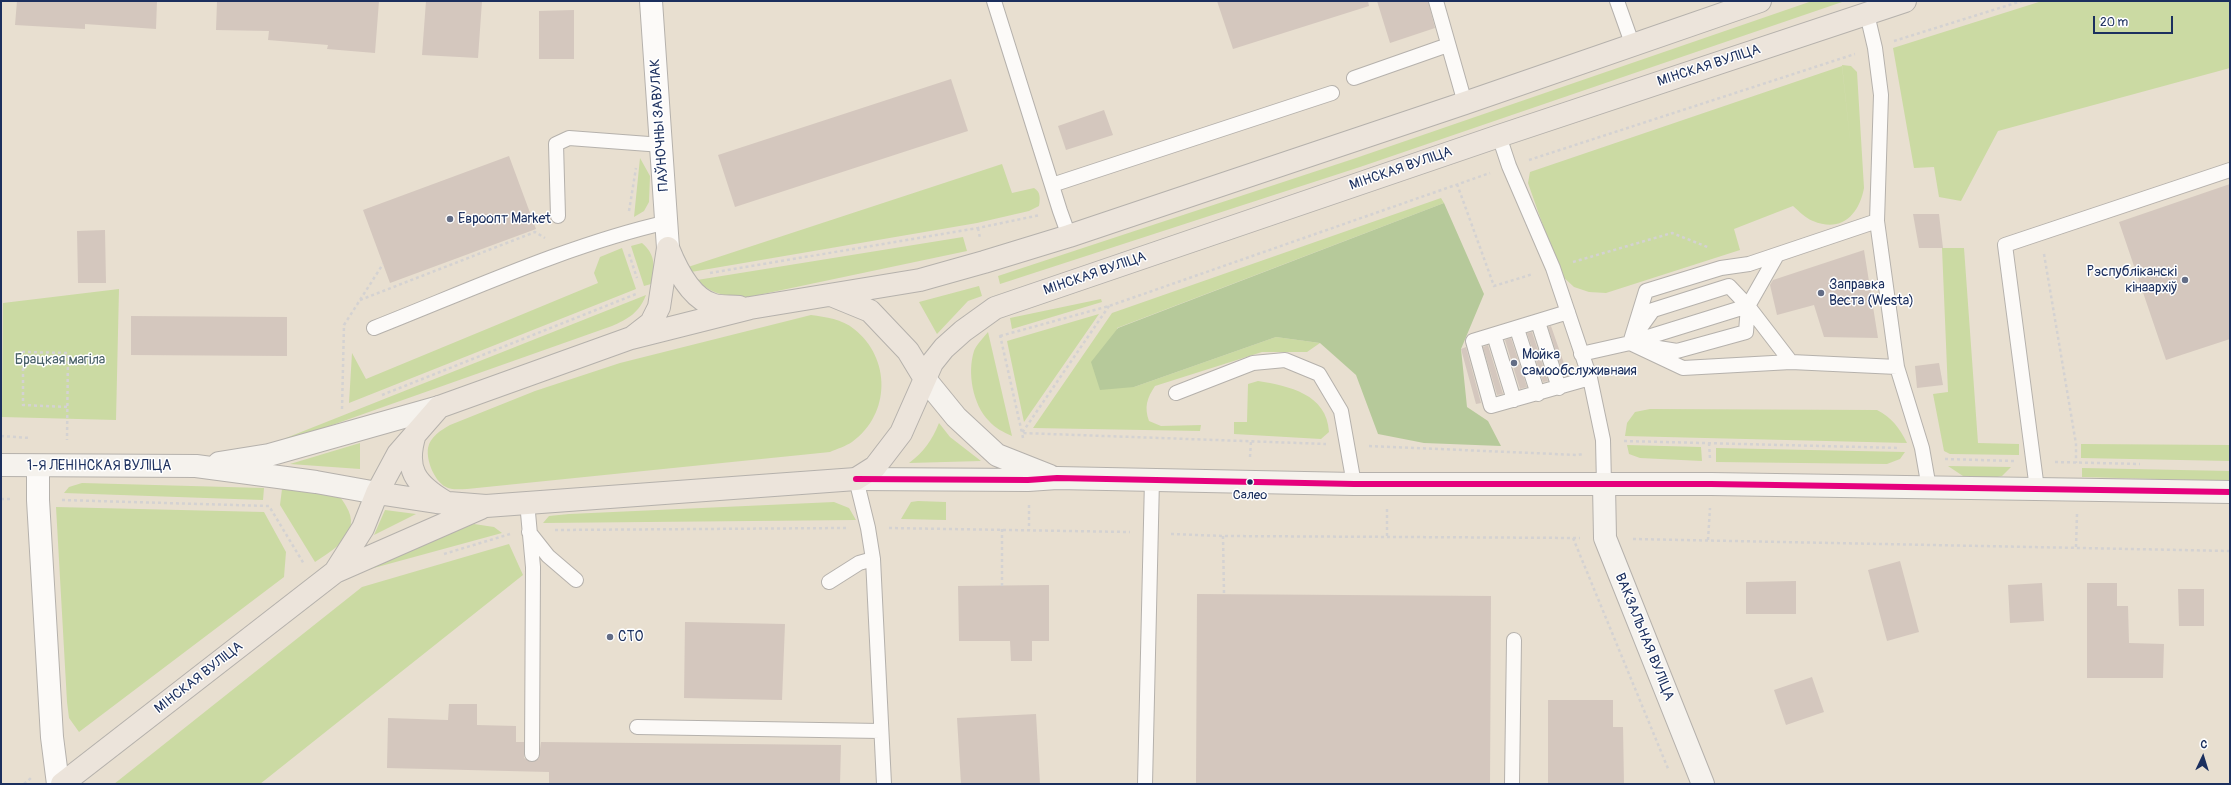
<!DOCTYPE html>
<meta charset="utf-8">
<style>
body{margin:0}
#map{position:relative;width:2231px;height:785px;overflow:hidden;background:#e8dfd0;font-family:Pangolin,sans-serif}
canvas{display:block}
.frame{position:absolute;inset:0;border:2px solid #1b2f5e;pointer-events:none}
.north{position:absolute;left:2183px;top:737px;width:40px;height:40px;-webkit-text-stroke:3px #fff;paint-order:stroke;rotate:4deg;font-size:11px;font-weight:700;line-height:16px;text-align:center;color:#1b2f5e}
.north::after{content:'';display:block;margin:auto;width:14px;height:18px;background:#1b2f5e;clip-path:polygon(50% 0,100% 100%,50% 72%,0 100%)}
.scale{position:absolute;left:2093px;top:16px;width:80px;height:18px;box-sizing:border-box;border:2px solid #1b2f5e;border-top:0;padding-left:5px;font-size:12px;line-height:14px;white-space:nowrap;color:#1b2f5e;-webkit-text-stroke:3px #fff;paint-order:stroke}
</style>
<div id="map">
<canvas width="2231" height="785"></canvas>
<div class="frame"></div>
<div class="north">С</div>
<div class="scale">20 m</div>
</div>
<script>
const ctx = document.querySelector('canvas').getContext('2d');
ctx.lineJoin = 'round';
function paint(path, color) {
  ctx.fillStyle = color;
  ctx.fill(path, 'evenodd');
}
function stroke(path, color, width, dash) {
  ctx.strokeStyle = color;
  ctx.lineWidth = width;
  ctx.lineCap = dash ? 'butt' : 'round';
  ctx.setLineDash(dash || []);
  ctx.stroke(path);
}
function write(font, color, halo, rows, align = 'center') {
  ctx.font = font + ' Pangolin,sans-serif';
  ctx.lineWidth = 3;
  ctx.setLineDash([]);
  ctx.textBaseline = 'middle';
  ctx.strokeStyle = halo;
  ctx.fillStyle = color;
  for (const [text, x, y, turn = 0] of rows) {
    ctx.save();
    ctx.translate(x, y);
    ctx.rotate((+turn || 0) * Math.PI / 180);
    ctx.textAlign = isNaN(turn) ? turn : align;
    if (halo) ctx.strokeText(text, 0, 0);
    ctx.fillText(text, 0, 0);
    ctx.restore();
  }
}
paint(new Path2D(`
 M1812,1H1845L1360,167L1000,284L998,276L1356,158Z
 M2042,1H2230V68L1998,131L1961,201L1939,197L1934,167L1914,168L1893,48Z
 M1842,65L1851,66L1857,72L1864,188C1859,215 1841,233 1813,221C1805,218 1799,211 1793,206L1734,229L1740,250L1606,293L1589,292L1574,287L1560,274L1528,183L1530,172L1842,66L1852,158Z
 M640,158L650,176L649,202L644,211L634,217Z
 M1002,164L1012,193L1034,188C1041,192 1040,199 1039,206L1029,211L977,223L691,272L688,267Z
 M1441,198L1444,203L1117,328L1134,387L1276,337L1320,343L1307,352H1262L1155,386C1147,398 1144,407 1149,421L1161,426L1201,425L1200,431L1033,428L1112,313Z
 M963,237L967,251L744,298C725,296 711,294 697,280Z
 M642,243C656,255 655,267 651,284L644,286L631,246Z
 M622,248L636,289L349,403L352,353L366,379L598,283L594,273L600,257Z
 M1942,248H1964L1978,443L2019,444V455L1950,454L1944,451L1933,394L1948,392Z
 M979,286L982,296L968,301L937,334L919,302Z
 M119,289L116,420L2,417L3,303Z
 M646,295C639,313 628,319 612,326L287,441L286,438Z
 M1101,299L1102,302L1012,329L1010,318Z
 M1099,314L1024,422L1007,341Z
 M811,315C826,317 842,319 854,329C891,358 891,414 852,442C846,446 837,449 830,452L467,489C461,489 453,490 448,488C435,483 426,461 428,448C430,437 441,430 450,425L535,391L620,363Z
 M988,332L1012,436C1003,432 995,428 989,421C973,405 967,373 974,351C976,345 984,337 988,332Z
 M1258,381C1289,386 1327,394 1329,432L1321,439L1234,434V422H1247L1248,384Z
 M1650,409L1877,410C1892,418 1899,427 1907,443L1625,436L1627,423L1635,412Z
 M939,423L950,437L981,461L909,463C924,452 932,440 939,423Z
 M360,443V469L290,464Z
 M2081,444L2230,445V461L2081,458Z
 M1627,445L1701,447L1702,461L1640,458L1629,454Z
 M1716,448L1905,452L1900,459L1887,464L1716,462Z
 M1948,466L2011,467L2002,476L1987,479L1963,476Z
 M2082,468L2230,471V481L2082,477Z
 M82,483L264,488L263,500L64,493L69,487Z
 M282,489C292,490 325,488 334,492C339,494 343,501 346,506C363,533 333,550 315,562L280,505Z
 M918,501L946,502V520L901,519L911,502Z
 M834,502L849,508L856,520L543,523L549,516L569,514Z
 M56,507L264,512L286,552L284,577L79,732L69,718L67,702Z
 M385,510L416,514L374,535Z
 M474,524L494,527L502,533L370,569L461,528Z
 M509,544L523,575L260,784H114L362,587Z`), '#cbdaa3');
paint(new Path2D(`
 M1444,203L1484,294L1461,349L1467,407L1488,421L1501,446L1424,443L1378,434L1356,375L1320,343L1276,337L1134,387L1100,390L1091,362L1118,328Z`), '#b6c99a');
paint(new Path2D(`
 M17,1H157L156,29L85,24V29L15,25Z
 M217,1H379L375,53L327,49L328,45L268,40L269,31L216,30Z
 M426,1H482L478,58L422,55Z
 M1217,1H1368L1369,6L1233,49Z
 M1377,1H1428L1435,28L1390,43Z
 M574,10V59H539V11Z
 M951,79L968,131L735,207L718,155Z
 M1104,110L1113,135L1066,150L1058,126Z
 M509,156L536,229L390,283L363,210Z
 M2230,184V339L2166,360L2119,222Z
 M1913,214H1939L1943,248H1919Z
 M105,230L106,283H78L77,231Z
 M1864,250L1878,338L1824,337L1814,305L1777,315L1770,285L1773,280Z
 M131,316L287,317V356L131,355Z
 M1551,326L1568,375L1564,376L1548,327Z
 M1532,332L1548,381L1543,382L1527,333Z
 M1511,338L1527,387L1520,389L1505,340Z
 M1488,345L1503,394L1497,395L1483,347Z
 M1466,347L1481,403L1476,404L1461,349Z
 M1939,363L1943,385L1917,388L1915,366Z
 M1900,561L1919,632L1887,641L1868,570Z
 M1796,581V614H1746V582Z
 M2042,583L2044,621L2010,623L2008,585Z
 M2087,583H2117V606H2128L2129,643L2164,644L2163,678H2087Z
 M1049,585V641H1032V661H1011L1010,641H959L958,586Z
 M2178,589H2204V626H2179Z
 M1197,594L1491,596L1490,784H1196Z
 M685,622L785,624L782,700L684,698Z
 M1812,677L1824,712L1786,725L1774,690Z
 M1548,700H1613V727H1623L1624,784H1548Z
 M449,704H477V725L516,726V742H524V758L532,762L539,758L541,742L841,745L840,784H549V772L387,768L388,718L448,720Z
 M1036,714L1040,784H961L957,718Z`), '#d4c7be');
const lane = new Path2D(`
 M994,1L1060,211L1069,236
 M1436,1L1465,103
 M1617,1L1633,46
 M1867,14L1875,48L1881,95L1877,221L1897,367L1922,448L1929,488
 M1354,78L1448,45
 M1499,136L1509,166L1553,268L1590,378L1603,440L1604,485
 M1052,185L1332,93
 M558,216L556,144L569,138L662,145
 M1568,312L1473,341L1491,406L1590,378
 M1538,322L1559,388
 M374,328C468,291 570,244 668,222
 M1517,329L1538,394
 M1638,331L1653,310L1729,286L1748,306
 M1494,335L1514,400
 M1632,342L1748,306L1777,255
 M1630,343L1646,291L1721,268L1749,264L1877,221
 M1646,346L1677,351L1746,332L1748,306L1791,362
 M1581,354L1630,343L1683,368L1791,362L1897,367
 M1176,393L1253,363L1285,360L1319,374L1341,411L1354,484
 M856,479L868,528L873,559L884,784
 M2037,489L2005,245L2230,170
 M527,502L533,567L532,754
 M529,532L548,556L576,580
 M829,582L859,563L873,559
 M637,727L880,731
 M1145,784L1152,479
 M1512,784L1514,640`);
const street = new Path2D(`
 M651,1L668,248
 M38,466V500L52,737L58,784`);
const secondary = new Path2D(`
 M925,379L956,417L997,455L1050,476
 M219,463L269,455L439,407
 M1,465L196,466L316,482L377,493
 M856,479L1028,480L1057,478L1354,484H1711L2230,492
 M1604,485L1605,538L1703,784`);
const primary = new Path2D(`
 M668,248C676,268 691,299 714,305C722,307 731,306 739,307
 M831,295L870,311L908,351L925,379
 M633,337L651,323L659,307L668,248
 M415,434C404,469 415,484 445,502
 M377,493L436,502L486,506L856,479L875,467L901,433L932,363L944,348L963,331L995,308L1499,136L1905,1
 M335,572L363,528L377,493L398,454L439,407L631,338L750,308L920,280L984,262L1069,236L1465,103L1760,1
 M62,784L335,572L481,508`);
stroke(lane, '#b5b1ac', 16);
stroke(street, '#b5b1ac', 24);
stroke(secondary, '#b5b1ac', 24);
stroke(primary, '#b5b1ac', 24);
stroke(new Path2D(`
 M1894,41L2022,1
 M1529,160L1855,54
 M1457,184L1494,286L1533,274
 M629,211L636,168
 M978,228L980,238
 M629,254L637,278
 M2044,254L2076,444V463
 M1573,262L1672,233L1710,248
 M710,273L978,228L1040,215
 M360,300L535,232L545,238
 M1000,335L1022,433L1326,444
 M1000,336L1109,306L1490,173
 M382,395L636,294
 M67,407L23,405V352L68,353L67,440
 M342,409L344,325L383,264
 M1,436L30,438
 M1023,438L1022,433L1109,306
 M1624,441L1900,448
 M1709,443L1710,459
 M1369,446L1578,455L1583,454
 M1250,457L1251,441
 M1945,459L2014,461
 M2055,462L2140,464
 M1,499H13
 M62,500L269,506L304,564
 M1029,505V530
 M1387,509V537
 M889,528L1130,532
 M1002,529V586
 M555,530L846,528
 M1171,534L1223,536L1580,538
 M1223,536L1224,594
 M1573,538L1669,771
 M1633,539L2230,551
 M1708,540L1710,508
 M2076,547L2077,514
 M444,554L510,534
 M24,784L31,778`), '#d4d2d2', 2.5, [3, 3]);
stroke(lane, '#fcfaf8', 14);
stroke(street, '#fcfaf8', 22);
stroke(secondary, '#f5f2ed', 22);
stroke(primary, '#ece4db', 22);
stroke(new Path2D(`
 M856,479L1028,480L1057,478L1354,484H1711L2230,492`), '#e5007d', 6);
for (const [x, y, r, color] of [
 [450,219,4,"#636d86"],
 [2185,280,4,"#636d86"],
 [1821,293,4,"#636d86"],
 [1514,363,4,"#636d86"],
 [1250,482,3.5,"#1b2f5e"],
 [610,637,4,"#636d86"]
]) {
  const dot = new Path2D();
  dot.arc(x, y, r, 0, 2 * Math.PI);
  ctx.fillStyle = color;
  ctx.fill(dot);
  stroke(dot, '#fff', 1.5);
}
write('13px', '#1b2f5e', '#fff', [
 ["Салео",1250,496]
]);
write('14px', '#1b2f5e', '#fff', [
 ["МІНСКАЯ ВУЛІЦА",1709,66,-18],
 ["ПАЎНОЧНЫ ЗАВУЛАК",660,125,-94],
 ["МІНСКАЯ ВУЛІЦА",1401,169,-19],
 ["МІНСКАЯ ВУЛІЦА",1095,274,-19],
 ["1-Я ЛЕНІНСКАЯ ВУЛІЦА",99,466],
 ["ВАКЗАЛЬНАЯ ВУЛІЦА",1644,637,68],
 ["МІНСКАЯ ВУЛІЦА",199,678,-38]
]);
write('14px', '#1b2f5e', '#fff', [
 ["Евроопт Market",458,219],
 ["Рэспубліканскі",2177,272,"right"],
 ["кінаархіў",2177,288,"right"],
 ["Заправка",1829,285],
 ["Веста (Westa)",1829,301],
 ["Мойка",1522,355],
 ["самообслуживнаия",1522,371],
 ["СТО",618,637]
], 'left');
write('14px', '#496168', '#fff', [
 ["Брацкая магіла",60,360]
]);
</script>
